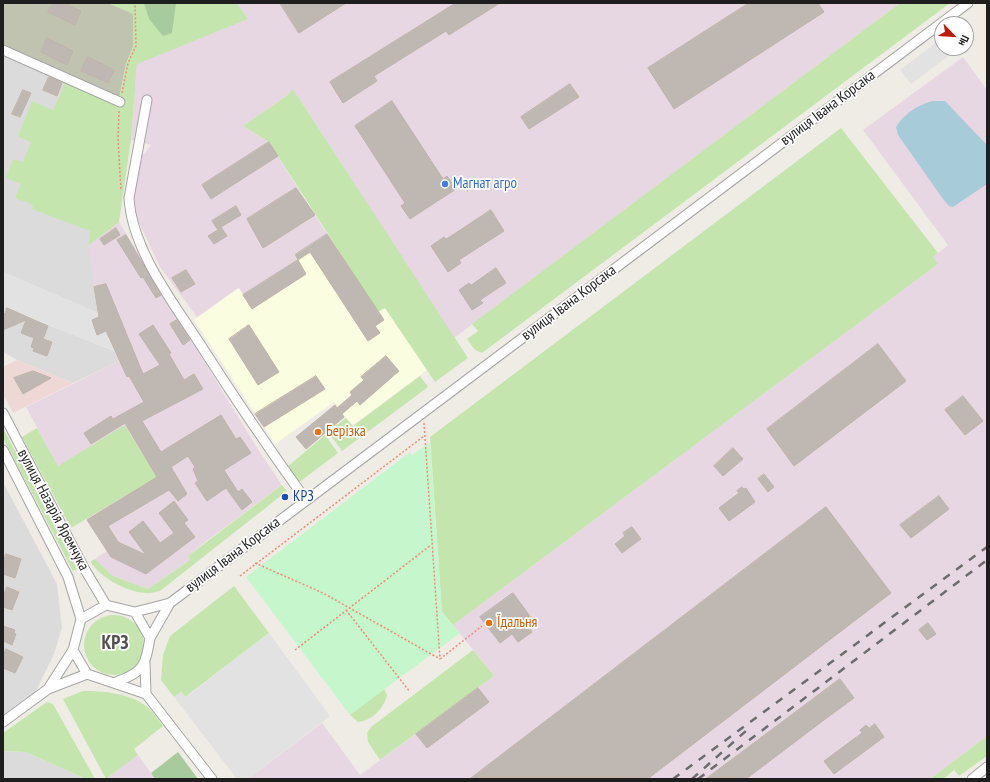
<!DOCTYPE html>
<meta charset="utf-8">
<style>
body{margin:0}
#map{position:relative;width:990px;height:782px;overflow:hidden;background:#efece5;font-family:"PT Sans Narrow",sans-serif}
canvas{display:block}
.frame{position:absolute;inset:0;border:4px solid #1e1e1e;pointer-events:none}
.north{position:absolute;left:934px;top:16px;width:40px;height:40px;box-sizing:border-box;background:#fff;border:1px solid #a5a5a5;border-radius:50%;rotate:115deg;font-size:11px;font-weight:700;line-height:16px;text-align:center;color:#1e1e1e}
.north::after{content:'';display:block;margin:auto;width:14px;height:18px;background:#c01a0d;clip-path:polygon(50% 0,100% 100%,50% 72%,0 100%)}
</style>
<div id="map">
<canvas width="990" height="782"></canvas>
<div class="frame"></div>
<div class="north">Пн</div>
</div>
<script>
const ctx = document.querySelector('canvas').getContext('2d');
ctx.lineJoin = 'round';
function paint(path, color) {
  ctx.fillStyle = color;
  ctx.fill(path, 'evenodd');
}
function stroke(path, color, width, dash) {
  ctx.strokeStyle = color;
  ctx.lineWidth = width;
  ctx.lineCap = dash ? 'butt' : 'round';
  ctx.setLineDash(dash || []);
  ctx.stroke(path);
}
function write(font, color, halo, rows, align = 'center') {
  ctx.font = font + ' "PT Sans Narrow",sans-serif';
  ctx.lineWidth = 3.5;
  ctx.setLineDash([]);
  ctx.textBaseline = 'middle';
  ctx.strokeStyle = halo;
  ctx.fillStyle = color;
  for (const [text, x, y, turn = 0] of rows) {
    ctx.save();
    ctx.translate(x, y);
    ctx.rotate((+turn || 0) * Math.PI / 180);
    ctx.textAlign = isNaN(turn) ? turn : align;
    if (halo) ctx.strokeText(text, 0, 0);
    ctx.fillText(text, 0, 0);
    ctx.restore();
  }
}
paint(new Path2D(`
 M3,53L117,104L94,287L98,313L3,272Z
 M3,307L114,351L119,361L73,383L17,360L3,352Z
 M3,482L57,584L62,628L54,654L35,693L3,716Z
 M3,751L26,752L86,779H3Z`), '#dcdbdb');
paint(new Path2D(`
 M17,360L73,383L13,413L3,394V367Z`), '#eed8d5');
paint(new Path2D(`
 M237,3H900L454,338L293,89L285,97L243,126L268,141L327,234L295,255L306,274L252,309L238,288L197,317L160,267L135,214L134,193L140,155L144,154L151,145L131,140L137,63L248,19Z
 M963,57L987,90V736L930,779H248L322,723L360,775L416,734L494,676L453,625L938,264L933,257L948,245L863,130Z
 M119,222L259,451L282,485L205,542L188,556L191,559L148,589L113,576L95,559L107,551L87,520L26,407L119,361L98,313L89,245Z
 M138,755L155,779H106Z`), '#e7d7e3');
paint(new Path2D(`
 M327,234L378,311L385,308L427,370L352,426L334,402L275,444L194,320L239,288L252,309L306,275L294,255Z`), '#fbfde0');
paint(new Path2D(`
 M3,3H108L133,13V47L126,64L119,99L3,48Z`), '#c1c3b1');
paint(new Path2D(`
 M108,3H237L248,19L137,64L131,140L119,222L89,245L90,231L32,209L33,205L15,198L21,184L6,178L13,159L23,162L31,142L18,137L32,101L53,110L66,81L118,103L126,64L133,47V14Z
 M900,3H950L482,353L475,350L467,339L478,331L472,324Z
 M293,89L468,358L435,382L385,308L378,312L269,142L243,126L285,97Z
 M841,128L938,253L933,257L938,264L453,625L442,612L430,437Z
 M420,376L428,387L342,451L328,432L346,418L353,426Z
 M125,425L157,477L71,528L22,437L37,428L58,466Z
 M3,428L77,569L73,571L3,438Z
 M325,435L338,453L298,483L287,467Z
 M282,485L287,491L160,591C155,592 149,594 145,593C124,591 102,578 90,562L95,559L113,576L148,589L190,560L188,556Z
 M234,586L269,633L185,697L181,692L174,697L161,680L163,655L170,636Z
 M84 645a30 30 0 1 1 60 0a30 30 0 1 1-60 0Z
 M473,650L494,676L380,760L368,742L367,733L371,727Z
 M384,689L387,695C384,708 372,721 358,722L350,715Z
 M83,691C103,691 129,693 146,706C153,711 158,720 163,726L134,749L138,755L106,779L63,699Z
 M47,702L53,704L95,779H86L26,752L3,751V733Z
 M987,736V756L959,776L954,770L943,779H930Z`), '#c5e5ae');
paint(new Path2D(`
 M144,3H176L172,33L163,36L149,19Z
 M178,752L198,779H155L151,773Z`), '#a7cb9c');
paint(new Path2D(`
 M430,442L442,612L460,633L350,715L246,577L410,452L412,455Z`), '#c5f6cc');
paint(new Path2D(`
 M942,38V48H959L911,84L900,70Z
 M3,272L98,313L114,351L3,307Z
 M269,633L330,716L248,779H237L174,697L181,692L186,697Z`), '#e2e2e2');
paint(new Path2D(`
 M932,101H945L987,145V184L953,207L949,206L943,199L898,135L896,127C905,113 916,106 932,101Z`), '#a8cbd9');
const building = new Path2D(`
 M53,3H64L81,11L75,25L48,12Z
 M280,3H346L299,33Z
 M456,3H500L449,35L446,31L374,76L377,81L343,103L330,82Z
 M749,3H818L824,12L674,109L648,68Z
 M47,38L73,51L67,65L41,52Z
 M88,57L114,70L108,83L81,71Z
 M49,77L62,83L57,96L43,90Z
 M570,84L579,97L529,129L521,117Z
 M23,90L31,93L20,117L12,114Z
 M392,101L443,179L447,176L456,189L410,219L401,206L405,203L355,126Z
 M269,142L278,156L211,199L202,185Z
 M296,188L315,215L263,248L247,219Z
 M236,206L241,215L221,227L227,236L214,244L208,236L218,230L212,221Z
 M491,210L504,231L459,260L461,263L448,272L431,246L444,237L446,239Z
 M116,228L120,235L104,245L100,239Z
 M327,234L384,320L375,326L380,333L368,341L310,252L298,260L295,255Z
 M126,235L161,295L156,298L143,277L141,278L117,240Z
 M298,260L306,274L252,309L243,295Z
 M496,268L506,283L480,300L483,303L472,310L459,290L469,283L471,285Z
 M186,270L195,284L181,292L172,278Z
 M106,284L143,374L160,365L139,334L153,325L171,353L169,354L184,380L194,374L203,389L142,421L161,452L221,415L236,439L240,437L251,453L224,470L238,492L242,489L252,502L242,510L226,488L207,501L195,483L198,481L193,469L195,467L188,456L171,467L187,494L178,501L169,490L108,526L118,542L146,555L129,532L143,521L160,543L174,533L159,513L174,501L188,520L184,523L195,537L146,574L111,557L87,520L157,477L125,423L91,444L84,433L111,416L113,419L144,402L129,376L127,377L106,331L97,335L92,320L99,317L94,287Z
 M7,308L48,326L43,339L52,342L47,356L33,351L34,348L31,347L34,338L21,333L26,320L3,330V313L5,314Z
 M177,320L190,340L183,345L170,324Z
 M249,325L279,372L258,385L229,339Z
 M878,344L906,381L794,466L767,429Z
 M386,356L399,371L360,405L357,401L342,414L344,417L306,449L296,437L335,405L337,408L352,395L350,392L364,380L361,377Z
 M33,371L51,378L23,394L14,378Z
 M316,376L325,389L264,427L255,414Z
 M963,396L983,421L965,435L945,410Z
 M733,448L743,459L723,476L714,466Z
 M764,474L774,487L768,492L758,479Z
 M742,487L744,489L746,488L755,502L729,521L719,508L739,493L737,491Z
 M939,496L949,509L911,538L900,525Z
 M826,507L891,593L654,774L648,779H470Z
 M632,527L641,539L622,553L615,544L625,536L623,533Z
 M6,554L21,559L15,578L3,574V564Z
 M7,587L19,592L12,610L3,607V597Z
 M513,593L532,619L526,624L532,632L518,642L512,634L500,643L480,617Z
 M928,623L936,634L927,640L919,630Z
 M3,626L15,630L14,633L16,634L12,645L3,641Z
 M6,649L23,657L15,673L3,668V655Z
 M840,679L854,698L824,720L746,779H706Z
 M478,688L489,702L427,748L416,734Z
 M875,724L884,737L834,774L824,761L862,733L860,730L866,725L869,728Z`);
paint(building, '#bfb8b2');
stroke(building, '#bfb4a8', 1);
const minor = new Path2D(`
 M3,50L120,102
 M147,100L129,198C132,250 173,302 200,344C234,397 269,449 306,500
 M3,413L84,568L106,605
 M3,450L68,577L81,619
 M135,612L170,603L968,3
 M150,638L170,603
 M145,663L146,694
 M116,682C144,672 145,666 150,638L135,612L106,605L81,619L73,650L87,674L146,694L212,779
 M48,689L73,650
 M3,722L48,689L87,674
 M972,779L987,767`);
stroke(minor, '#a5a5a5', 11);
stroke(new Path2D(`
 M122,93L128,63L136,46L135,3
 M119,111L118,138L121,191
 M424,423L440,659
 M255,563L323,593L440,659
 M240,576L424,436
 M346,610L410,692
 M295,650L431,545
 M440,659L482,626`), '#f18a74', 1.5, [2, 2]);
stroke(minor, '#fff', 9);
stroke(new Path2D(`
 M673,779L987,547
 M692,779L747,730
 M698,779L987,560`), '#6c6c6c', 2.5, [8, 8]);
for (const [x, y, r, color] of [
 [445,184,4,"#3f7fe0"],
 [318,432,4,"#e8710a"],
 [285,497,4,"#1a4fb4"],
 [489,623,4,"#e8710a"]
]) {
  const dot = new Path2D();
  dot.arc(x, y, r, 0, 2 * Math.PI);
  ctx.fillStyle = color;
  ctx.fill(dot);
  stroke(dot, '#fff', 1.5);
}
write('15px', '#1e1e1e', '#fff', [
 ["вулиця Івана Корсака",828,108,-37],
 ["вулиця Івана Корсака",569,303,-37],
 ["вулиця Назарія Яремчука",53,510,62],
 ["вулиця Івана Корсака",233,555,-37]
]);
write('15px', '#366cbe', '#fff', [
 ["Магнат агро",453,184]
], 'left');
write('15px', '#c56008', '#fff', [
 ["Берізка",326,432],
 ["Їдальня",497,623]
], 'left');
write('15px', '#164399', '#fff', [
 ["КРЗ",293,497]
], 'left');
write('bold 19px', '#515151', '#fff', [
 ["КРЗ",115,644]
]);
</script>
